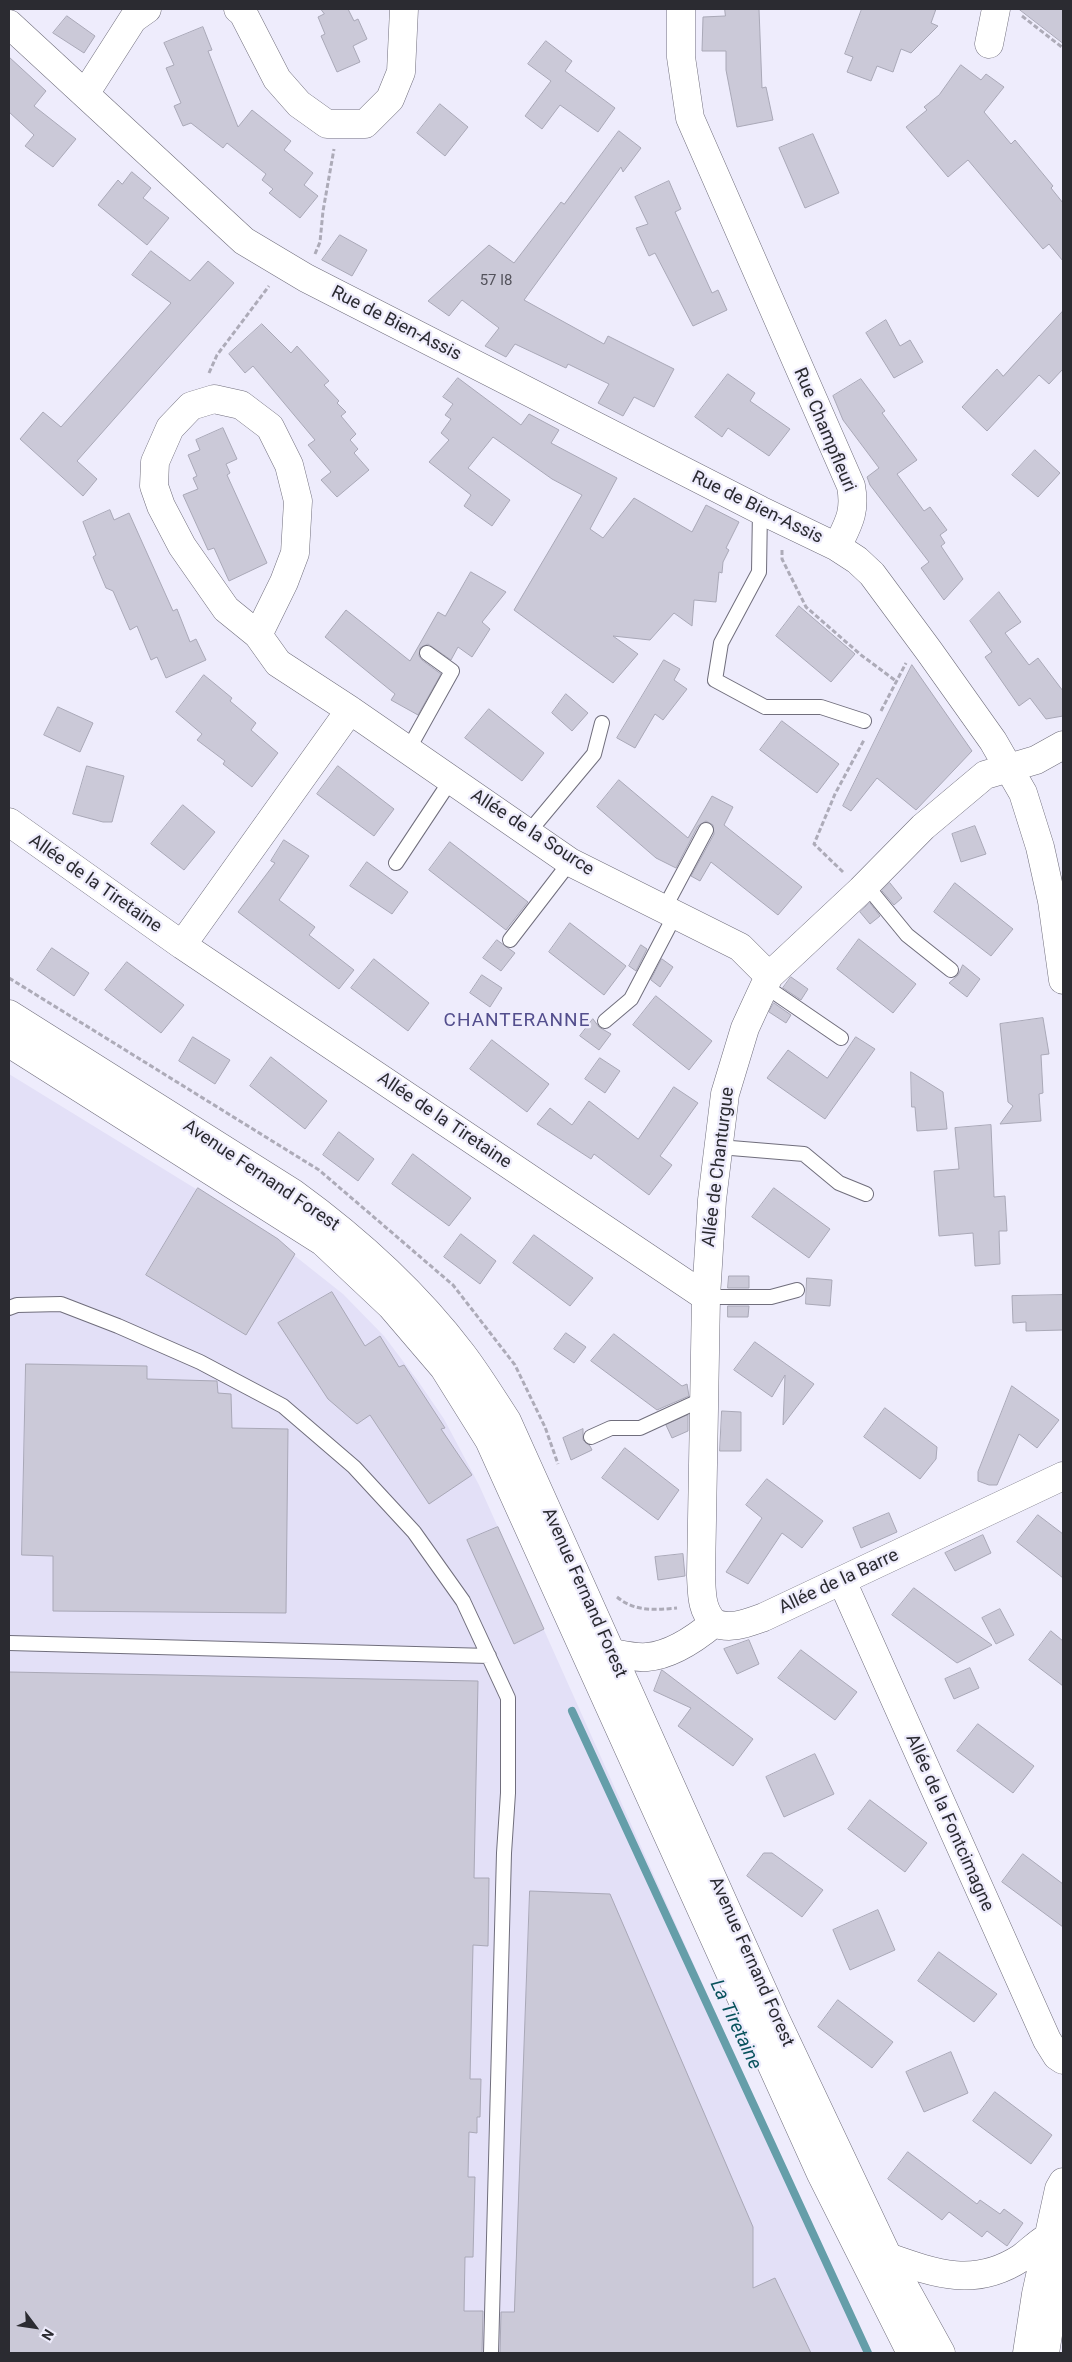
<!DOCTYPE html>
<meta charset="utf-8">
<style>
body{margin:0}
#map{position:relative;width:1072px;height:2362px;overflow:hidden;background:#eeecfc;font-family:Roboto,sans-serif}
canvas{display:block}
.frame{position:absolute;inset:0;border:10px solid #2b2b31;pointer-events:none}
.north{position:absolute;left:10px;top:2302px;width:50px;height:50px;-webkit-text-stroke:4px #eeecfc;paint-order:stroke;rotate:121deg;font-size:14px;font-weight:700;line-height:20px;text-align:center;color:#2b2b31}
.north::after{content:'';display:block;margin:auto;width:18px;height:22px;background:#2b2b31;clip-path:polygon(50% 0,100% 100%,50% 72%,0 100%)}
</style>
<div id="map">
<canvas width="1072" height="2362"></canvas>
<div class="frame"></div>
<div class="north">N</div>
</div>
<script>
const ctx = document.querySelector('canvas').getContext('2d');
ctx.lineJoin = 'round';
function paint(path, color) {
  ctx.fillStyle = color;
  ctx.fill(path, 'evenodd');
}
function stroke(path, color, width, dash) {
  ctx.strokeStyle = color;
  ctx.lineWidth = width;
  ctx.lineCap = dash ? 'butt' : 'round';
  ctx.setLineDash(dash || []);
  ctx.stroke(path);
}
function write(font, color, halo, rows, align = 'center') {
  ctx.font = font + ' Roboto,sans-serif';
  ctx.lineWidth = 4.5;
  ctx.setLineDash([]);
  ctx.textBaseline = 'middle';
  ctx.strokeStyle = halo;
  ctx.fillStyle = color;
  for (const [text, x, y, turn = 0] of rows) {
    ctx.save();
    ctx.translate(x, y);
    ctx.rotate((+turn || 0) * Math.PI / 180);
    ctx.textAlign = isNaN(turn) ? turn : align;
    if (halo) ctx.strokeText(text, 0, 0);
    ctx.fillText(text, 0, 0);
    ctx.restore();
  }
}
paint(new Path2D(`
 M9,1074L279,1240L295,1256L343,1294L384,1336L418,1381L444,1419L479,1485L868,2353H9Z`), '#e3e0f7');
stroke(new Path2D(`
 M572,1711L868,2353`), '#659ea9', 8);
const building = new Path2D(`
 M321,9H348L354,21L358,19L367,39L353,46L360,62L337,72L321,36L325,34L318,17L324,14Z
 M725,9H759L762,88L766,87L773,120L737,127L726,70V51H702L703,17L725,16Z
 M862,9H936L931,23L938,26L911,53L901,49L893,72L877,66L871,81L847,72L853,57L845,54Z
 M1019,9H1063V43Z
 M67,16L95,36L84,53L53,33Z
 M203,27L212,50L208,51L238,127L252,110L291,141L284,150L313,173L304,185L318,196L300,218L269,193L273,189L262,180L266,174L227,143L223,148L191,123L183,126L174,106L181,103L166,68L174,65L164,43Z
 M546,41L572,61L565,71L615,108L598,132L560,105L542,129L525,116L551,81L528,64Z
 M9,57L46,91L34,106L76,139L53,167L25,146L34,135L9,112Z
 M961,65L981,80L986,74L1004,87L984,112L1011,144L1015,140L1053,186L1051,188L1063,203V261L1049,244L1043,249L968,160L948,177L906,127L927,110L924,107L939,95Z
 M440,104L468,127L445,156L417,133Z
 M619,131L641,148L623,172L621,167L524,300L604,344L608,336L674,369L654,407L634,397L623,416L598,403L609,384L568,364L566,368L515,344L506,357L485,346L499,328L462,300L449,316L428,301L489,245L514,263L561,202L564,204Z
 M813,134L839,193L805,208L779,148Z
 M132,172L151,188L143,198L169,218L147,245L98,205L118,180L122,184Z
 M669,181L681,209L675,212L712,293L718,290L727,310L693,326L655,253L649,256L636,228L648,224L635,197Z
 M340,235L367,250L352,276L322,260Z
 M151,251L190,281L208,261L234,283L77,461L97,479L83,496L20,439L43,412L61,427L171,303L132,275Z
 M1063,311V369L1049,384L1039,375L987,431L962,407L997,369L1003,376Z
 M886,320L900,346L910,340L923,362L894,378L866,333Z
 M262,324L291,353L297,346L329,381L324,385L339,401L337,403L346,412L341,416L356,434L350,440L358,449L354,453L369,470L337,497L321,480L331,472L308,445L315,440L253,366L245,373L229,354Z
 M728,374L755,393L750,401L790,429L769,456L728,428L722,437L695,417Z
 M458,378L521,425L529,414L559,430L551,443L617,478L590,529L603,538L634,498L692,532L706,505L739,522L726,548L729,550L723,562L722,573L719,572L716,602L694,600L692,626L674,613L650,640L613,636L638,654L613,683L514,610L582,495L552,479L493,437L468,468L510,500L492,526L464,506L471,495L429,462L449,440L441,433L451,419L445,415L453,404L443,397Z
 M861,379L885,411L882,413L917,460L897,474L924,511L930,507L947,530L940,535L945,543L941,546L963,579L944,600L921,568L929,562L870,485L867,477L879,468L843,420L833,396Z
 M223,428L237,459L226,464L230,473L227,475L267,563L229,581L214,548L208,550L183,495L198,489L193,478L197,476L188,455L200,450L196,440Z
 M1035,450L1060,473L1038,497L1012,475Z
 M110,510L114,520L129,513L173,611L177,609L190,642L196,639L206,660L166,678L157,657L151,660L137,626L130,630L113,591L106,588L93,557L96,555L83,522Z
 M471,572L506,592L482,622L490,629L472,657L458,647L451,660L428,644L420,648L419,656L422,660L441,674L418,715L391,700L395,694L325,637L346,610L410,661L438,612L445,616Z
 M999,592L1021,622L1005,633L1029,665L1038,658L1063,691V716L1046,719L1030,698L1019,706L985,657L992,652L970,621Z
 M799,606L855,654L831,682L776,636Z
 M664,660L680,669L674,680L687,689L663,720L655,714L635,748L617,738Z
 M912,665L972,751L916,810L877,778L851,811L843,806Z
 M204,675L232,698L230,701L256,723L251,730L278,753L252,787L223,764L225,761L197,740L202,734L176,712Z
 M566,694L588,713L572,731L552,713Z
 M58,707L93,723L80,752L44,735Z
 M489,709L544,753L522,781L465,738Z
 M782,721L839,764L817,793L760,750Z
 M87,766L124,776L112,822H103L73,814Z
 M338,766L394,809L374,836L317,794Z
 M619,780L688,838L712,796L733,807L724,825L802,887L778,915L711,862L700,881L691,876L714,834L713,825L706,821L698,826L676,868L656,858L597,807Z
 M183,805L215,832L184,870L151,844Z
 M975,826L986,854L961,862L952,834Z
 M284,840L309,856L279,900L315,927L309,935L354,970L339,989L238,912L275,863L271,861Z
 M450,842L528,902L506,930L429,870Z
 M367,862L408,892L392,914L350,886Z
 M890,883L902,898L894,905L882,891Z
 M955,883L1013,929L991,956L934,912Z
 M870,903L880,916L870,924L860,912Z
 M570,923L626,966L604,995L549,952Z
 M859,939L916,984L893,1013L837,969Z
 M497,940L515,953L501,971L483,958Z
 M641,945L647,949L636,971L629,966Z
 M52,948L89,973L74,996L37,970Z
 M374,959L429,1003L408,1031L351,988Z
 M662,959L673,967L660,987L651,980Z
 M127,962L184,1005L161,1033L105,990Z
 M963,965L980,979L967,997L949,983L958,975Z
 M482,975L502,988L490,1007L470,993Z
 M791,977L808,989L801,1000L783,988Z
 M656,996L712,1041L689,1070L633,1025Z
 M774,1003L791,1015L786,1023L769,1012Z
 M1043,1018L1049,1054L1041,1055L1043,1093L1039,1094L1041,1121L1000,1124L1013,1106L1008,1102L1000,1024Z
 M593,1019L599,1027L611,1034L599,1050L580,1036Z
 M193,1037L230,1060L215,1084L179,1061Z
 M856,1037L875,1049L825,1119L767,1078L788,1050L827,1078Z
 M492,1040L549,1084L527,1112L470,1069Z
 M271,1057L327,1101L305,1129L250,1086Z
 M600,1058L620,1071L605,1093L585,1079Z
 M911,1072L943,1092L947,1129L917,1131L915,1107H912Z
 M674,1087L698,1103L660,1156L672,1165L649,1195L594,1154L591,1159L537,1124L550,1108L572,1125L589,1101L638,1139Z
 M991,1125L994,1197L1005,1196L1007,1231H999L1000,1264L975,1266L973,1233L939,1236L934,1171L959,1169L955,1128Z
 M339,1132L374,1159L358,1181L323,1155Z
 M413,1154L471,1198L449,1226L392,1184Z
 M198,1188L278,1239L295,1254L246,1335L146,1275Z
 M774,1188L830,1229L809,1258L752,1217Z
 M461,1234L496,1261L480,1284L444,1257Z
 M534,1235L593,1278L570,1306L513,1263Z
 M729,1276H749V1288H728Z
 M807,1278L832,1280L830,1306L806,1304Z
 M332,1292L365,1346L380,1336L399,1367L404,1365L445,1428L441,1429L472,1475L429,1504L370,1415L357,1424L328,1399L278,1323Z
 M1063,1295V1330L1026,1331V1322L1013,1323L1012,1296Z
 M728,1306H749L748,1317H728Z
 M566,1333L586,1347L574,1363L554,1349Z
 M614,1334L682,1386L687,1384L689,1396L657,1410L591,1361Z
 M755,1342L814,1384L783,1425L785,1375L772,1397L734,1370Z
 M26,1364L147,1366V1379L217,1381L218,1393L231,1394L232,1428L288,1429L286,1613L53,1611V1556L22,1555Z
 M1012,1386L1059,1420L1037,1448L1019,1434L997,1485H989L978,1481V1472Z
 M885,1408L937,1447L936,1459L920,1479L864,1437Z
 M722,1411L741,1412V1451H720Z
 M688,1415V1431L672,1438L666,1425Z
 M583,1429V1440L590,1446L592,1450L571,1460L563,1438Z
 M625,1448L679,1490L658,1520L602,1478Z
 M767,1479L823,1521L802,1548L782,1533L748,1584L726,1572L762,1518L746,1505Z
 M889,1513L897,1532L861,1548L853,1528Z
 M1038,1515L1063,1534V1578L1017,1542Z
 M498,1527L544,1629L514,1644L467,1540Z
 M983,1535L991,1553L955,1571L945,1553Z
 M683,1554L685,1576L658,1580L655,1557Z
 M914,1588L971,1630L992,1645L957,1663L892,1615Z
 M1000,1609L1014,1635L996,1644L982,1618Z
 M1051,1631L1063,1641V1686L1029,1660Z
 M749,1640L759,1664L737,1674L724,1649Z
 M801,1650L857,1692L835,1720L778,1678Z
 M970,1668L979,1688L954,1699L945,1679Z
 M662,1670L753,1739L733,1766L678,1726L691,1708L654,1691Z
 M9,1672L478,1681L474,1878H489L488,1946L473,1945L470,2079H481L480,2117H477V2133L469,2132L468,2177H475L473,2257H465L464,2311H483L482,2353H9Z
 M978,1724L1034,1766L1013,1793L957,1751Z
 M815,1754L834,1794L784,1817L766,1777Z
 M870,1800L927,1843L905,1872L848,1829Z
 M764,1853H772L823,1890L802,1917L747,1876Z
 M1023,1854L1063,1884V1927L1002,1882Z
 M530,1891L610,1894L753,2227V2288L775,2278L811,2353H500L501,2312H514Z
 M878,1910L895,1950L850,1970L833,1930Z
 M939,1952L997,1994L974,2022L918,1981Z
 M838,2000L893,2042L872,2068L818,2027Z
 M951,2052L968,2093L924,2112L906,2072Z
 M995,2092L1052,2135L1031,2164L973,2121Z
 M908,2152L977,2204L980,2200L1000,2214L1004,2209L1023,2223L1007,2246L987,2231L982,2237L949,2212L942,2220L888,2179Z`);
paint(building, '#cbc9d8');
stroke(building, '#a9a8b7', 1);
const service = new Path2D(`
 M760,510L759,572L721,643L715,680L765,707H821L864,721
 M408,750L452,671L427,653
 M528,833L594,754L602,723
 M396,863L451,780
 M866,885L907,935L951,970
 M664,909L706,830
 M510,940L570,862
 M765,986L841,1038
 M605,1021L631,999L675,915
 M719,1147L804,1154L839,1183L866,1194
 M706,1297H771L797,1290
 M9,1308L17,1305L61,1304L118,1326L200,1362L283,1406L354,1467L414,1532L463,1601L508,1698V1793L504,1853L491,2353
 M591,1437L611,1428H640L703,1399
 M9,1643L489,1656`);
const minor = new Path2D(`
 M238,9L243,13L277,79L299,104L327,124H365L390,99L401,72L404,9
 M681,9V57L690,118L851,486C856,513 848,524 837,547
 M9,24L244,241L306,278L760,510L837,547L857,560L872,574L929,651L993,741L1023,793L1040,847L1052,901L1063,980
 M989,44L996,9
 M85,94L133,19L147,9
 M258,635L284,582L295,553L298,501L289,465L270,427L241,405L214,399L191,406L170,428L155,462L154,486L161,506L182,546L226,609L258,635L278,663L350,710L570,862L740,947L769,976
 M9,822L182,945L706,1297
 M182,945L350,710
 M842,1581L1047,2040L1057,2056L1063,2060
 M714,1623C701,1609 702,1594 701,1576L706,1297L712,1200L725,1094L745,1028L769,976L861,890L923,827L985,775L1036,760L1063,745
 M612,1653C623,1655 635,1658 647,1657C672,1655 696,1638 714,1623C731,1630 747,1623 764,1617L1063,1476
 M888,2257C936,2274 975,2288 1021,2258C1037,2246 1043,2236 1063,2233
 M1027,2353L1036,2294L1059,2189L1063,2182`);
const primary = new Path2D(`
 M9,1014L293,1193C355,1238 415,1292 462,1354C478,1375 492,1398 507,1421L776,2020L888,2257L941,2353
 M9,1043L323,1242L391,1306L444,1368L489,1440L821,2174L911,2353
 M1045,2353L1059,2268L1063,2254`);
stroke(service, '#706e7c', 16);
stroke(minor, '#706e7c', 29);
stroke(primary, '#706e7c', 29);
stroke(new Path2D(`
 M1022,16L1063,48
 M315,254L320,242L323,211L334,149
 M209,373L217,355L269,286
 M782,550V559L806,607L861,655L896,681
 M881,711L906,663
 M843,872L814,844L835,794L864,740
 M9,978L319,1170L453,1285L515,1365L545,1427L558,1464
 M617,1597C635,1612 655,1610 677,1608`), '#adabb8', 3, [5, 2.5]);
stroke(service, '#fff', 14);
stroke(minor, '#fff', 28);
stroke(primary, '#fff', 28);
write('15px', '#53525b', null, [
 ["57 l8",496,281]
]);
write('18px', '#2b2b31', '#eeecfc', [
 ["Rue de Bien-Assis",396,324,27],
 ["Rue Champfleuri",824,430,67],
 ["Rue de Bien-Assis",757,508,26],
 ["Allée de la Source",532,833,33],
 ["Allée de la Tiretaine",95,884,35],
 ["Allée de la Tiretaine",444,1121,34],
 ["Allée de Chanturgue",719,1167,-83],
 ["Avenue Fernand Forest",261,1176,34],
 ["Allée de la Barre",839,1582,-25],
 ["Avenue Fernand Forest",584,1593,66],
 ["Allée de la Fontcimagne",949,1823,66],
 ["Avenue Fernand Forest",751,1962,66]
]);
ctx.letterSpacing = '1px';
write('19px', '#534e8d', '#eeecfc', [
 ["CHANTERANNE",517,1021]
]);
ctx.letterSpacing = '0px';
write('italic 19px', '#08525c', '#eeecfc', [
 ["La Tiretaine",735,2025,65]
]);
</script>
